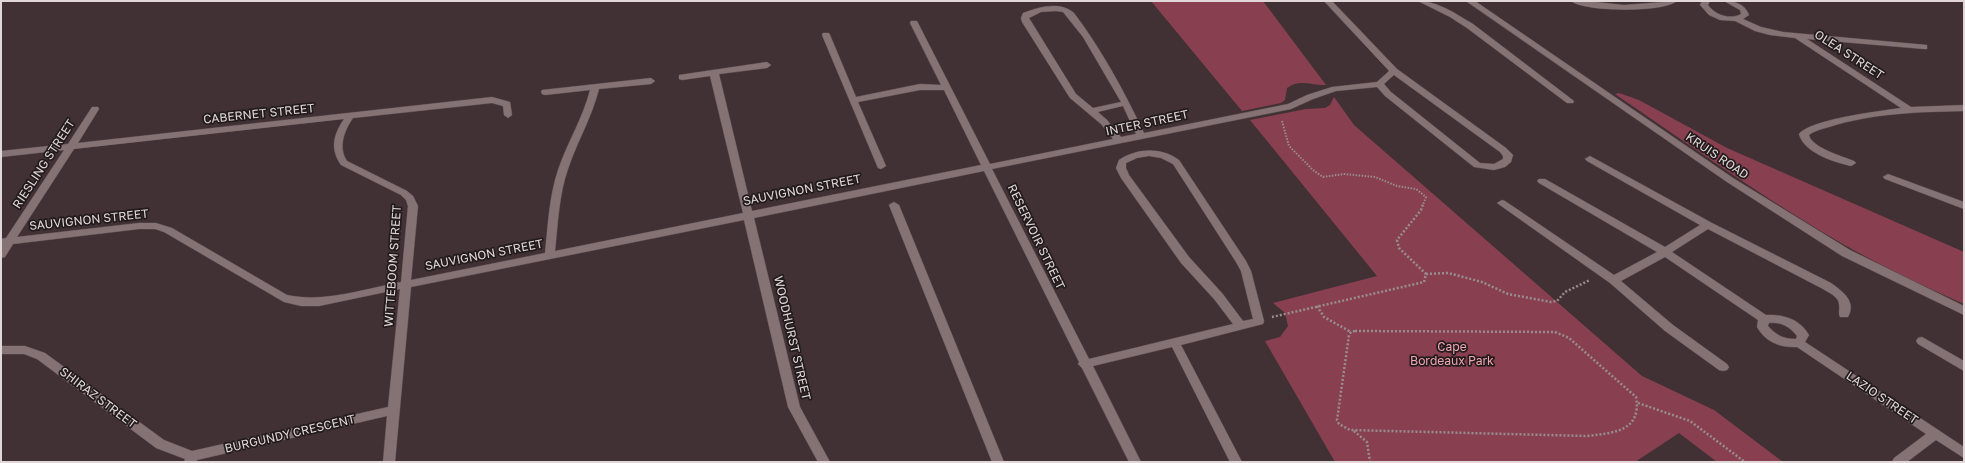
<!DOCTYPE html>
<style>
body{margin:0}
#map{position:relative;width:1965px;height:463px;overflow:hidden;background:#413134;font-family:"Golos Text",sans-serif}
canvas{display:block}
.frame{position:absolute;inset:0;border:2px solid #e1d7d9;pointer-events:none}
</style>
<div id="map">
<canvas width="1965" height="463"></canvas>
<div class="frame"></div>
</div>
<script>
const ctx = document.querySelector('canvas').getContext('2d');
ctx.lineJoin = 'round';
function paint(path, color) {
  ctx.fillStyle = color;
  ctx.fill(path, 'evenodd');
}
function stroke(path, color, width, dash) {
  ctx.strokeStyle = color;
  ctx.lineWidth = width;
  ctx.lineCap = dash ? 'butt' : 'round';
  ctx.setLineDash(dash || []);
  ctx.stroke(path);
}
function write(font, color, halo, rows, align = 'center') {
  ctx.font = font + ' "Golos Text",sans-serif';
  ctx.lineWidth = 3.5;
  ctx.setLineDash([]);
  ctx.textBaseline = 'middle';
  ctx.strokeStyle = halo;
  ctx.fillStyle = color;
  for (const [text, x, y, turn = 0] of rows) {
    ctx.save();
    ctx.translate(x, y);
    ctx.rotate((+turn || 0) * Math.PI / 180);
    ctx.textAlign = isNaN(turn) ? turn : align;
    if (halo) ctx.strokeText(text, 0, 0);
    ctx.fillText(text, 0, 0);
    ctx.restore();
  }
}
paint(new Path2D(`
 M1151,1H1263L1326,85C1313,86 1299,78 1287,88L1285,100L1281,103L1242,111Z
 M1619,93L1639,100L1727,148L1964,252V304C1916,283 1869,260 1824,233C1752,190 1684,141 1615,94Z
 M1334,97L1354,125L1642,376L1714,410L1783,462H1717L1679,433L1635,462H1335L1265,341L1280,337L1288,326L1285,313L1273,303L1377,276L1250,120L1306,109L1325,108L1330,105Z`), '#884051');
const minor = new Path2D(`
 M1324,1H1332L1397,69L1506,148L1513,155L1511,162L1505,167L1494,170L1474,167L1385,96L1377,87L1336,91L1313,99L1291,109L992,169L1089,359L1233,324L1214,299L1181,263L1121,178L1116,168L1119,160C1137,148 1161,147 1179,160L1246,261L1251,271L1264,321L1263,324L1259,325L1181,345L1242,462H1230L1172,347L1093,366L1141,462H1129L1082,368L1078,364L1079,362L984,171L754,218L800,407L830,462H818L788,407L744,220L411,287L395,462H383L387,416L197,460L196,462H184L185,459L156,448L37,359L24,354H1V346H25L45,353L164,440L192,451L388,407L400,289L319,306H301L284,302L164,232L155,229H139L13,244L5,257L1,258V239L6,238L64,150L1,157V151L68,144L92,107H98L99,109L78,143L492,97L510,102L512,115L508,118L504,115L503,106L492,103L353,118C344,131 338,147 347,161L407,191L413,196L418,206L411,280L545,253C548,225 549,197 558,170C567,143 583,118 590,90L545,95L542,94L541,92L542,90L651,78L655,81L651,84L599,89C592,117 577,142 568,169C559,195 558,223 555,251L743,213L710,76L682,80L679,79V75L767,62L771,65L767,68L719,74L752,211L981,165L944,90H920L858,102L886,166L881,169L878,168L822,35L823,33H829L830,35L856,97L920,84L941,85L910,23L911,21H917L990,164L1113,139L1101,124L1070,98L1022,22L1021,18L1023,13C1039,7 1060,1 1074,13C1102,50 1124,91 1144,133L1288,104L1307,95L1332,87L1377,82L1389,71ZM1056,11L1063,12L1083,37L1121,102L1093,108L1076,94L1029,18L1041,12ZM1394,75L1500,152L1503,156V159L1494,164L1480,163L1391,92L1384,84ZM1123,106L1136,134L1121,137L1107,120L1098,112ZM344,119C333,135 330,149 341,165L401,195L406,200L408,206L401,282C364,289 324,303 287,295L172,228L156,223H139L17,237L74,149ZM1149,156L1161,158L1173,164L1236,262L1241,271L1253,319L1243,321L1222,293L1189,257L1129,175L1126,168V163L1137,158Z
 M1418,1C1438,1 1456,14 1473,24L1574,101L1573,103H1567L1467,28L1450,17Z
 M1466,1H1475L1733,178L1850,250L1964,306V315L1842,256L1727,182Z
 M1571,1H1586L1624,5L1677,1C1663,13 1584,12 1571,1Z
 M1702,1H1710L1708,5C1715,15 1730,20 1741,14L1740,10L1724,1C1735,1 1745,4 1749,15L1743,19L1761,27L1783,32L1927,45V49H1924L1807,39L1911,107L1964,105V111C1919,112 1873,113 1829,127C1822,129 1814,131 1809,135C1812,148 1842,156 1854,161L1856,163L1851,166C1834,162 1804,153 1799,134C1811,119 1881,111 1901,108L1795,38L1770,35L1755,31L1735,21L1720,20L1709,15L1700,5Z
 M1590,156L1712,223L1831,283C1842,291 1857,301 1848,317H1840C1838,312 1840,309 1839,304C1839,297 1828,292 1823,289L1708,229L1672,252L1766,315C1783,314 1800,319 1809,335L1805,342L1964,447V458L1936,440L1907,462H1892L1894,458L1926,434L1797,347C1781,348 1765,342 1757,327L1758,320L1665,257L1621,281L1673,325L1727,364L1729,367L1727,370L1723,371L1719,370L1665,331L1610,283L1497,203L1502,200L1505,201L1614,275L1657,252L1539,183L1537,181L1539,179H1545L1665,247L1700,225L1587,161L1585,159ZM1769,323C1781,322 1789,326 1797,336L1796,339C1783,339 1776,335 1768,326Z
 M1888,174L1964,202V209L1885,179L1883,177Z
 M894,202L899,205L1004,462H992L889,205Z
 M1922,337L1964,361V371L1918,344L1916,341L1918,338Z`);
stroke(minor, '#5b4e50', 1);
stroke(new Path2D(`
 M1282,121L1289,146L1313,170L1323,177L1344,174L1375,177L1397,186L1416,189L1426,197L1423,205`), '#998c8f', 2, [1.5, 1.5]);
stroke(new Path2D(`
 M1426,274L1448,273L1482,282L1508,294L1551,302L1557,301L1565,292L1590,280
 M1317,306L1324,317L1351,332
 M1272,317L1424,282L1426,274L1399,248L1397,240L1421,210L1423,204
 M1355,331L1555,332L1569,338L1636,397C1642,431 1614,433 1587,436L1350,430L1339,424L1337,420L1349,335L1351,332Z
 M1638,403L1690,421L1745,462
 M1354,431L1367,442L1370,462`), '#998c8f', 2.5, [2, 2]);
paint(minor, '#857275');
write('12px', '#e1d7d9', '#221b1c', [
 ["OLEA STREET",1849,55,33],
 ["CABERNET STREET",259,114,-6],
 ["INTER STREET",1147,123,-12],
 ["KRUIS ROAD",1717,156,34],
 ["RIESLING STREET",44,164,-57],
 ["SAUVIGNON STREET",802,190,-11],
 ["SAUVIGNON STREET",89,220,-6],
 ["RESERVOIR STREET",1036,237,64],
 ["SAUVIGNON STREET",484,255,-11],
 ["WITTEBOOM STREET",393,266,-86],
 ["WOODHURST STREET",792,338,77],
 ["SHIRAZ STREET",98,398,37],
 ["LAZIO STREET",1882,398,34],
 ["BURGUNDY CRESCENT",290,434,-13]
]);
write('12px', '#f2a6b4', '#221b1c', [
 ["Cape",1452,347],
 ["Bordeaux Park",1452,361]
]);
</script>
